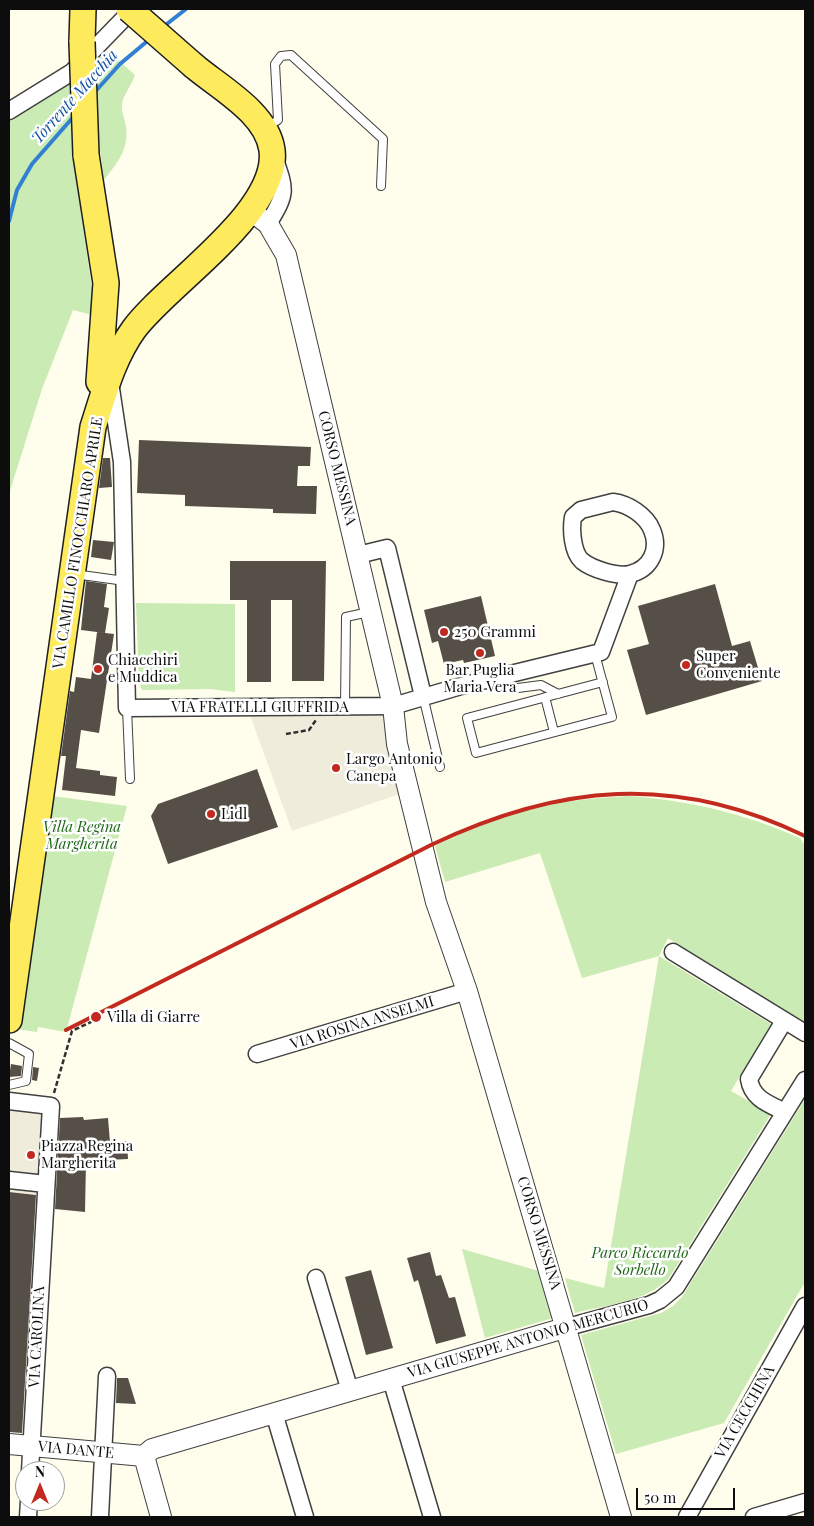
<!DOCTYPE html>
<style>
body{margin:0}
#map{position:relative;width:814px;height:1526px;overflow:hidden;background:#fffdec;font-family:"Playfair Display",serif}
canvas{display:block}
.frame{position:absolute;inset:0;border:10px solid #0d0d0d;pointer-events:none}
.north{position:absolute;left:15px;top:1461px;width:50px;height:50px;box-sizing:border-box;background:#fff;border:1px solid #9e9e9e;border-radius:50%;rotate:0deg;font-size:14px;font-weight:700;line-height:20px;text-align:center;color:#0d0d0d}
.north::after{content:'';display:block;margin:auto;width:18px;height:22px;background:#c22a1f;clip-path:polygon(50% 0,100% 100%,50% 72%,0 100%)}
.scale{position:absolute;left:636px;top:1488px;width:99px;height:22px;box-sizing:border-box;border:2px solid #0d0d0d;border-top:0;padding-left:6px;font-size:15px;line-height:18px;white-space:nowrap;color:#0d0d0d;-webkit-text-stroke:4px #fff;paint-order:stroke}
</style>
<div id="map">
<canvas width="814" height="1526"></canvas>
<div class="frame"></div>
<div class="north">N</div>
<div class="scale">50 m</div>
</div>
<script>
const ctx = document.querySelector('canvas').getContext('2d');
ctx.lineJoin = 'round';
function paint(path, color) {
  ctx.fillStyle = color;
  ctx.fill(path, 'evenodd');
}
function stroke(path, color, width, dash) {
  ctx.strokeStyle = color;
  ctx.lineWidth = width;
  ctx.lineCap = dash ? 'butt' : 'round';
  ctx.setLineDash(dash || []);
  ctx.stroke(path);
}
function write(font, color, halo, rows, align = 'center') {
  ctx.font = font + ' "Playfair Display",serif';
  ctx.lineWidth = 5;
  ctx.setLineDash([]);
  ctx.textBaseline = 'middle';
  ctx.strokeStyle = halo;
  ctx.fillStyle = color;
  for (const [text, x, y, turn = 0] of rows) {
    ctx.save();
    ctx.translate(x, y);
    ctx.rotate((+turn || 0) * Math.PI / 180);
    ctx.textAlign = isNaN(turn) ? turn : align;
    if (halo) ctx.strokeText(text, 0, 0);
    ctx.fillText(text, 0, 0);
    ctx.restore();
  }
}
paint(new Path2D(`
 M109,55L117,59L135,75C132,84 123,96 122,104C121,112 125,119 126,127C129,150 117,163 104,180L100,149L73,159L96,316L73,310L42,389L9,494V117L98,57Z
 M136,603L235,604V692L210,689L142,690L139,682Z
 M52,796L127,806L66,1032L38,1027L37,1032L17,1029Z
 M629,796C692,801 742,813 800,838L805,846V1023L668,938L659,956L771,1024L731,1091L771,1114L669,1278C647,1302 605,1305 575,1313L565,1278L604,1288L659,956L582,978L540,853L445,882L435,846C502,813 554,799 629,796Z
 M805,1099V1282L724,1423L616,1454L581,1335L661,1313L673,1306L682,1297Z
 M462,1249L539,1271L553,1318L485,1338Z`), '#caebb4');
paint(new Path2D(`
 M393,706L408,791L292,831L247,707Z
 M9,1093L48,1099L60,1104L44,1202L37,1195L9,1192Z`), '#efecdb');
stroke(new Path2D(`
 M163,27L186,9
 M93,94L120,64L151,38
 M9,221L17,190L32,164L75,115`), '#3280d3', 4);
paint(new Path2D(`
 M139,440L311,447L310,466H298L297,486H317L316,514L273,513V509L185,506V495L137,493Z
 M103,458H110L112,487L99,488Z
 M93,540L114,542L111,560L91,557Z
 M230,561H326L324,681H292V600H271V682H247V600H230Z
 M86,581L107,584L104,607L109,608L105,633L81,630Z
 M715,584L732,646L750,641L762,681L646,715L627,650L649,644L638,606Z
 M481,596L495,656L464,663L463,660L444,664L438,641L432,643L424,610Z
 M97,632L114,634L99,733L81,730L76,768L100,771V775L117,777L115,796L62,790L66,756H61L70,691L74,692L76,677L91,679Z
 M257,769L278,827L168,864L151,816L158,804Z
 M11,1064L22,1066L21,1076L9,1077Z
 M33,1067L39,1068L37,1081L32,1080Z
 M83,1117L84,1120L108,1118L110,1142L127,1141L128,1159L86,1161L85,1212L55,1209L60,1118Z
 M9,1192L36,1195L22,1433L9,1432Z
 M430,1252L436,1276L441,1275L449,1298L455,1297L466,1336L436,1344L418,1280L414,1282L407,1258Z
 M371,1270L393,1348L366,1355L345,1277Z
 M117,1378H128L136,1404L116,1403Z`), '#564f48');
const service = new Path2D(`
 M267,127L278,120L275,64L281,56L291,55L383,139L381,186
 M74,574L125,581
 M595,654L612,717L476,753L467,718L603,682
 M504,675L510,689L541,685L558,694
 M423,696L440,767
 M545,697L554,732
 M345,706L346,617L369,612
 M127,708L130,779
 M9,1043L29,1054L26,1081L9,1085`);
const minor = new Path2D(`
 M9,111L72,72L133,9
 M268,224C287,193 286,191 274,157
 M110,382L122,462L127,708L393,706L461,686L601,652L630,574
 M613,502C628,504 646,515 652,530C660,549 651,569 630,574C617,577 592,569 582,561C572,552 571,529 573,517L581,510Z
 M358,555L387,548L423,696
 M673,952L805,1033
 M784,1021L749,1079C752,1099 769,1104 785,1112
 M257,1054L467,991
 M9,1101L51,1106L30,1471
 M9,1180L46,1184
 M316,1278L350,1391
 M568,1327L649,1305L660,1300L676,1287L805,1080
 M391,1379L432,1517
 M274,1413L305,1517
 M28,1517L29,1501
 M100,1517L107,1376
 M687,1517L805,1306
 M754,1517L805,1502`);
const tertiary = new Path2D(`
 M249,209L268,224L286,255L393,706L397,744L436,902L467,991L621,1517
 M9,1444L144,1456
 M144,1456L152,1449L568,1327
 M144,1456L161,1517`);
const primary = new Path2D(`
 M82,42L83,9
 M86,155L106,283L99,382
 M9,1020L93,427C104,393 113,358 134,329C167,284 280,212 272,150C267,113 220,88 194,66`);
stroke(service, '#404040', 10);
stroke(minor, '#404040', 19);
stroke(tertiary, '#404040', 22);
stroke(primary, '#1e1e1e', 28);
stroke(new Path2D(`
 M286,734L309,730L316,720
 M54,1093L72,1031L95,1020`), '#2f2f2f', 2.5, [5, 2.5]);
stroke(service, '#fff', 8);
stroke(minor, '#fff', 16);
stroke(tertiary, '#fff', 20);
stroke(primary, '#feea5d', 25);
stroke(new Path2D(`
 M66,1030L431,845C559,784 675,773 805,836`), '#c22a1f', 4);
const primaryBridge = new Path2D(`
 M129,9L194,66
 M82,42L86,155`);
stroke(primaryBridge, '#1e1e1e', 28, []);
stroke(primaryBridge, '#feea5d', 25);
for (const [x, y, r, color] of [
 [444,632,5,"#c22a1f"],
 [480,653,5,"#c22a1f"],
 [686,665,5,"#c22a1f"],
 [98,669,5,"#c22a1f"],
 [336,768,5,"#c22a1f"],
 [211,814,5,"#c22a1f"],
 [96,1017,6,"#c22a1f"],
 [31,1155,5,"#c22a1f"]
]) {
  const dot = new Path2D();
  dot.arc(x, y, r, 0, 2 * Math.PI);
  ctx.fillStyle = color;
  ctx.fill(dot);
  stroke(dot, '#fff', 2);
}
write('15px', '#0d0d0d', '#fff', [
 ["CORSO MESSINA",337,468,76],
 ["VIA CAMILLO FINOCCHIARO APRILE",78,543,-81],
 ["VIA FRATELLI GIUFFRIDA",260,707],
 ["VIA ROSINA ANSELMI",362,1023,-17],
 ["CORSO MESSINA",539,1233,73],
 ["VIA CAROLINA",37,1337,-87],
 ["VIA GIUSEPPE ANTONIO MERCURIO",528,1339,-16],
 ["VIA CECCHINA",745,1412,-60],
 ["VIA DANTE",76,1450,5]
]);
write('15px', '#0d0d0d', '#fff', [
 ["250 Grammi",454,632],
 ["Super",696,656],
 ["Conveniente",696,673],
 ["Chiacchiri",108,660],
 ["e Muddica",108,677],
 ["Bar Puglia",480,670,"center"],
 ["Maria Vera",480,687,"center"],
 ["Largo Antonio",346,759],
 ["Canepa",346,776],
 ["Lidl",221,814],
 ["Villa di Giarre",107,1017],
 ["Piazza Regina",41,1146],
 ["Margherita",41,1163]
], 'left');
write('italic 15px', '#21671a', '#fff', [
 ["Villa Regina",82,827],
 ["Margherita",82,844],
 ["Parco Riccardo",640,1253],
 ["Sorbello",640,1270]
]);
write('italic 16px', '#1152a3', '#fff', [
 ["Torrente Macchia",75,97,-48]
]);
</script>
